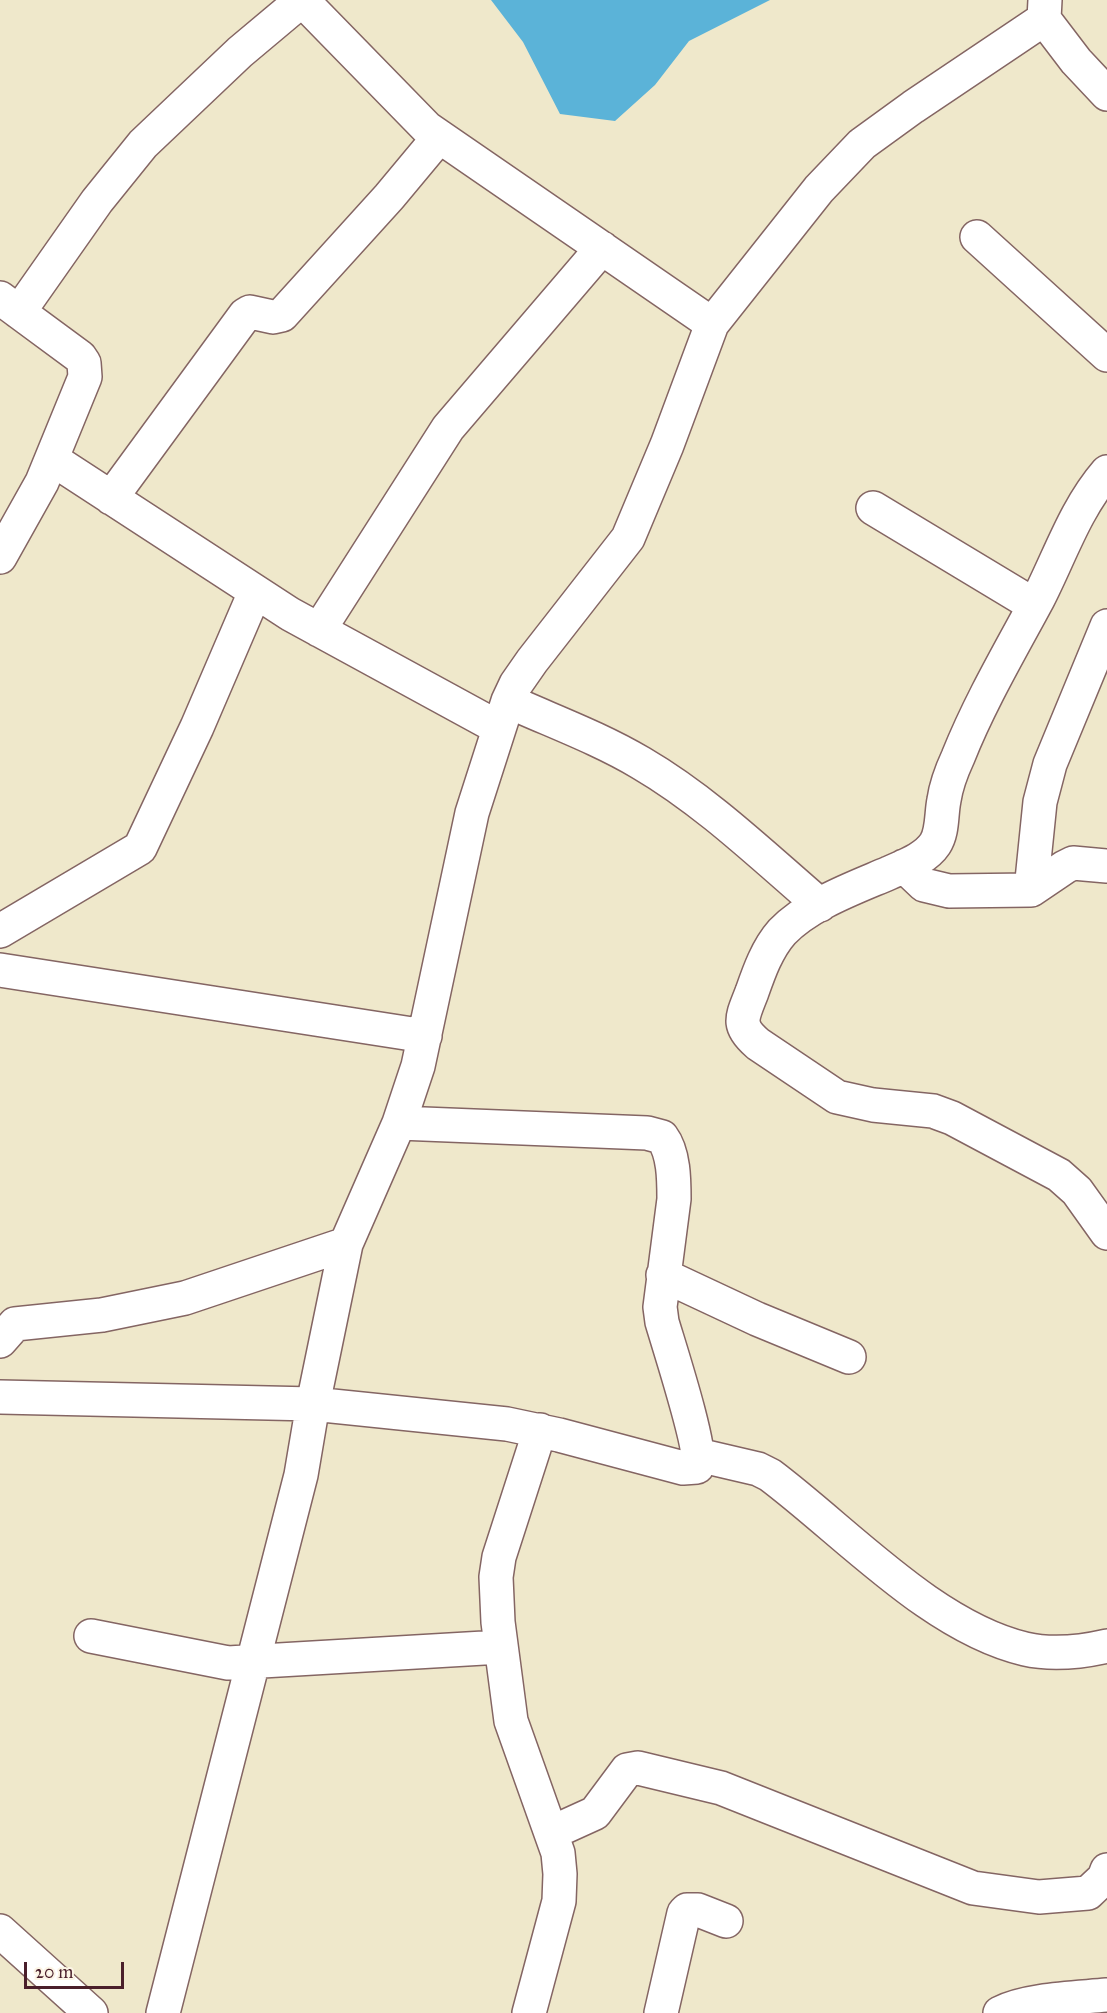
<!DOCTYPE html>
<style>
body{margin:0}
#map{position:relative;width:1107px;height:2013px;overflow:hidden;background:#efe8cb;font-family:"IM FELL Great Primer",serif}
canvas{display:block}
.scale{position:absolute;left:24px;top:1962px;width:100px;height:27px;box-sizing:border-box;border:3px solid #4a1f2b;border-top:0;padding-left:8px;font-size:18px;line-height:21px;white-space:nowrap;color:#4a1f2b;-webkit-text-stroke:4px #fcf5e5;paint-order:stroke}
</style>
<div id="map">
<canvas width="1107" height="2013"></canvas>
<div class="scale">20 m</div>
</div>
<script>
const ctx = document.querySelector('canvas').getContext('2d');
ctx.lineJoin = 'round';
function paint(path, color) {
  ctx.fillStyle = color;
  ctx.fill(path, 'evenodd');
}
function stroke(path, color, width, dash) {
  ctx.strokeStyle = color;
  ctx.lineWidth = width;
  ctx.lineCap = dash ? 'butt' : 'round';
  ctx.setLineDash(dash || []);
  ctx.stroke(path);
}
paint(new Path2D(`
 M491,0H770L689,41L655,85L615,121L560,114L523,42Z`), '#5bb3d8');
const minor = new Path2D(`
 M302,0L427,128L712,324
 M1045,0L1044,19L1076,61L1107,94
 M977,237L1107,355
 M0,298L80,357L84,363L85,377L42,482L0,557
 M19,312L97,201L143,144L240,52L302,0
 M52,459L290,614L499,728
 M1107,472C1075,509 1060,556 1038,599C1010,651 980,702 958,757C952,770 946,786 944,800C941,814 943,832 935,844C925,859 904,866 889,873C854,888 809,904 782,932C767,949 759,972 752,992C742,1018 736,1025 758,1044L837,1097L873,1105L933,1111L952,1118L1059,1175L1077,1191L1107,1233
 M111,498L245,315L250,312L273,317L282,315L389,197L439,137
 M873,508L1034,605
 M319,630L448,428L602,248
 M508,701C552,721 599,738 641,763C706,801 763,856 820,905
 M904,866L924,885L949,891L1031,890L1065,867L1073,863L1107,866
 M1031,890L1040,802L1050,764L1107,626
 M0,931L140,848L197,727L255,592
 M0,970L425,1036
 M663,1275L757,1319L849,1357
 M0,1341L15,1324L102,1315L185,1298L346,1244
 M0,1397L313,1404L507,1424L559,1435L683,1468L697,1467C703,1450 669,1346 662,1322L660,1307L674,1199C674,1180 674,1153 662,1137L647,1133L399,1123
 M698,1455L758,1469L770,1475C846,1532 932,1627 1025,1649C1051,1655 1081,1652 1107,1646
 M91,1636L228,1663L501,1647
 M551,1833L595,1813L627,1770L638,1768L721,1788L973,1888L1039,1897L1088,1893L1104,1878L1107,1870
 M0,1931L91,2013
 M163,2013L301,1475L313,1404L346,1244L399,1123L418,1066L472,813L508,701L516,684L532,661L628,538L667,445L712,324L819,189L862,144L913,107L1044,19
 M529,2013L559,1901L560,1874L558,1853L511,1721L498,1622L496,1577L499,1557L540,1430
 M661,2013L684,1913L687,1910H698L726,1921
 M1000,2013C1026,1999 1077,1998 1107,1995`);
stroke(minor, '#846563', 36);
stroke(minor, '#fff', 33);
</script>
